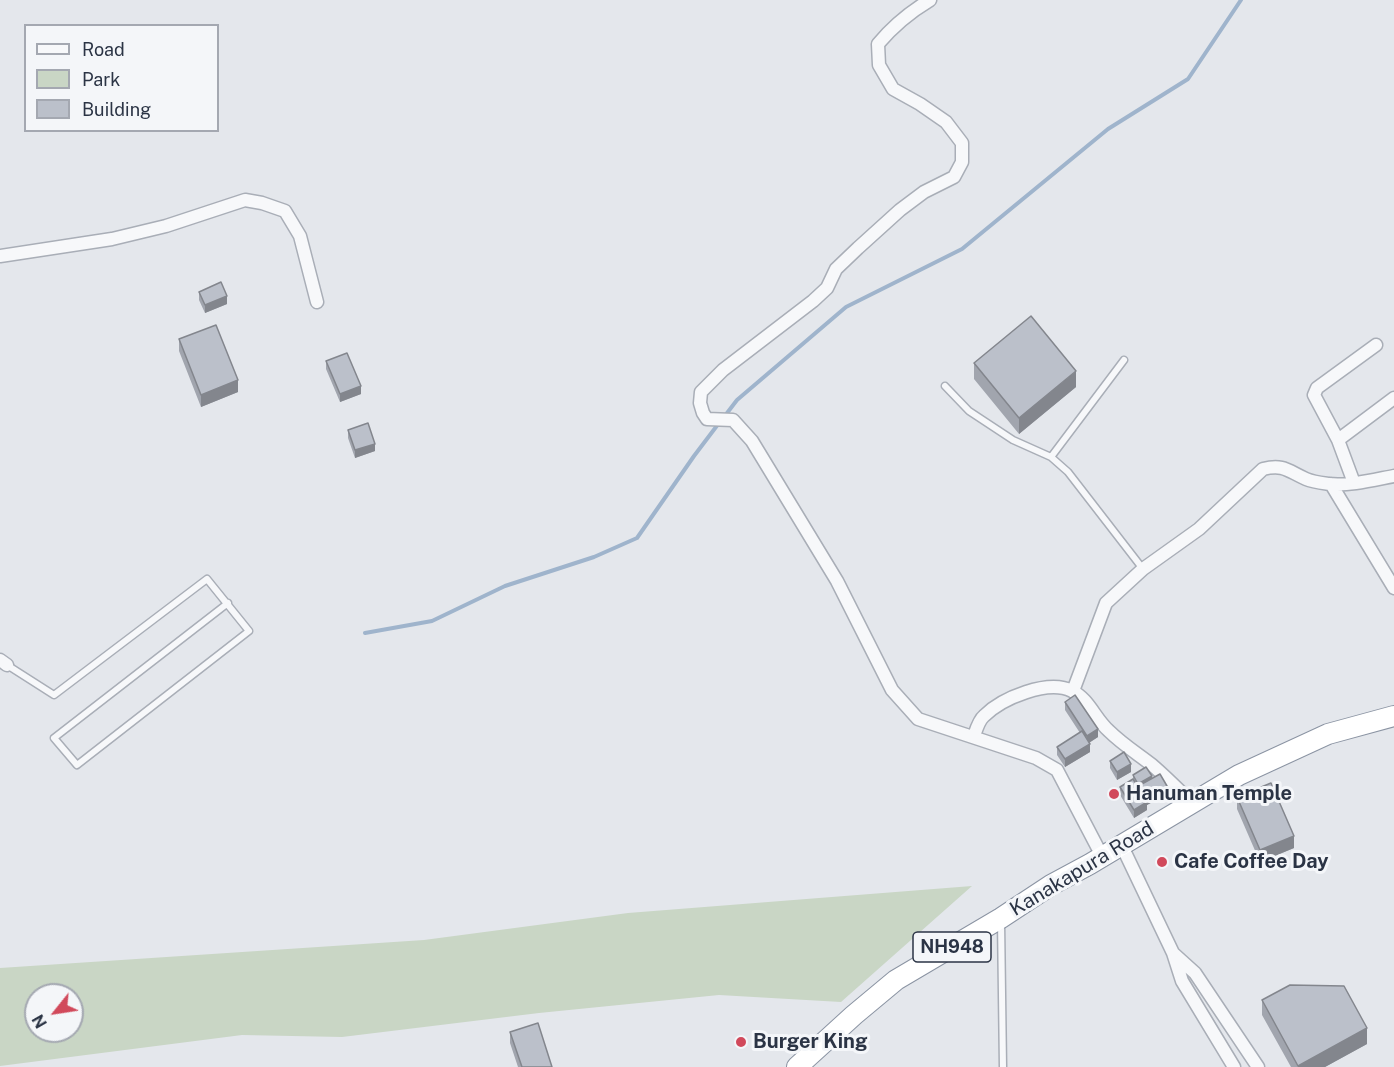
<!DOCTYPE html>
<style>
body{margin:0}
#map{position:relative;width:1394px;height:1067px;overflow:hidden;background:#e4e7ec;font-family:"Public Sans",sans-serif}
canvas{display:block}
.legend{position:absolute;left:24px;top:24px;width:195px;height:108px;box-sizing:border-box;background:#f4f6f9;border:2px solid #a4a8b1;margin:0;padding:8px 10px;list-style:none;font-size:18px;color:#2b3445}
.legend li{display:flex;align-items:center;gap:12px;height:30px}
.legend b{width:30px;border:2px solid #a4a8b1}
.north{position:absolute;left:24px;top:983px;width:60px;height:60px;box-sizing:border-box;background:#f4f6f9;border:2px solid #a4a8b1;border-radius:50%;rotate:240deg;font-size:16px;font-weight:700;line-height:24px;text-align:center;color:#2b3445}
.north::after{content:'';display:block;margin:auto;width:21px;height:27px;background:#d1495b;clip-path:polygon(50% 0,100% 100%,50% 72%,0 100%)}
</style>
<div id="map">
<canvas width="1394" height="1067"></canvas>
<ul class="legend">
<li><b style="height:8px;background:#f7f8fa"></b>Road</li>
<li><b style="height:16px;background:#c9d6c5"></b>Park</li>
<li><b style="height:16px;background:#bbc0ca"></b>Building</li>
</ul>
<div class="north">N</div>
</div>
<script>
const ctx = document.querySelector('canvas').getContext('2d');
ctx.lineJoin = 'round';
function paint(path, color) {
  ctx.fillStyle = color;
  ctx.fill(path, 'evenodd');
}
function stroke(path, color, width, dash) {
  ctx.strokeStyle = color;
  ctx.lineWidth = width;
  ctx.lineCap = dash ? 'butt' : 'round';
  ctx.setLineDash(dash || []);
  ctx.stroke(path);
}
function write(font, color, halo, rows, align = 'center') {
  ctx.font = font + ' "Public Sans",sans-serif';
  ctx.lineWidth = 6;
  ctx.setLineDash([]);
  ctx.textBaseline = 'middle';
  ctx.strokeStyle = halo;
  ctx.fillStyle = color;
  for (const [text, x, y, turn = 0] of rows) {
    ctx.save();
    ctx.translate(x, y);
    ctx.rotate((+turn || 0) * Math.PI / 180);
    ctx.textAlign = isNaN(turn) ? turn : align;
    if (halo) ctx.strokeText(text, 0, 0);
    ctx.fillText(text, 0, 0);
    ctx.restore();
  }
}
paint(new Path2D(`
 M972,886L841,1002L719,995L539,1013L342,1037L242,1035L0,1066V968L424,940L628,913ZM36,995H72V1031H36Z`), '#c9d6c5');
stroke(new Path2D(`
 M724,417L737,400L846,307L962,249L1108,129L1188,79L1241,0
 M365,633L432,621L505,586L594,557L637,538L694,456L719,423`), '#9fb4cc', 4);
const service = new Path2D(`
 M945,386L969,411L1013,440L1051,457L1068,472L1143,569
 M1051,457L1124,360
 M7,665L54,695L207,579L249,631L77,765L54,738L228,603
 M1001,921L1003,1067`);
const minor = new Path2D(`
 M930,0C910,12 893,26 878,44L879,65L893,89L920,104L946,122L962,143V162L954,177L924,192L900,210L858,248L836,269L827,288L813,301L723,370L701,392L700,403L703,413L707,419L733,420L752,441L837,581L892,690L918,719L1036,758L1057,770L1102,856
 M0,256L112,239L166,226L245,200L262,203L285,211L300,236L317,302
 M1338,440L1394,398
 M1354,483L1338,440L1314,395L1317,388L1376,345
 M1331,484L1394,588
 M0,660L7,665
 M1073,691L1106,603L1143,569L1199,529L1263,469C1284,464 1288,471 1306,479C1313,482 1322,483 1329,484C1350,486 1373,480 1394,476
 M974,736C976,730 979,720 984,716C1002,698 1048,679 1072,691C1089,699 1095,719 1109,731C1122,744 1138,754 1152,765C1166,777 1179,790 1192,803
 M1121,844L1173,953L1182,981L1234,1067
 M1174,954L1195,973L1258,1067`);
const trunk = new Path2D(`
 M797,1067L854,1015L896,980L1001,918L1051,885L1090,864L1239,775L1328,734L1394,716`);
stroke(service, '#a9aeb7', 9);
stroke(minor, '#a9aeb7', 15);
stroke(trunk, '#8b94a3', 22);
stroke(service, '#f7f8fa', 6);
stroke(minor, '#f7f8fa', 12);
stroke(trunk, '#fff', 20);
paint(new Path2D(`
 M199,292L227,304L205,313L199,300Z
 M179,339L238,392L201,407L179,351Z
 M326,361L361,394L340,402L326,369Z
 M974,363L1076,387L1019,434L974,379Z
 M348,430L375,451L355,458L348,438Z
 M1065,702L1098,737L1089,743L1090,752L1065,767L1057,755V747L1080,733L1065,710Z
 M1110,761L1131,772L1117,780L1110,768Z
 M1133,775L1152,779L1167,794L1147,805V804V810L1134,818L1120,795V787L1140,792V787L1138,788L1133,779Z
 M1237,797L1294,848L1260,862L1237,809Z
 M1262,1000L1367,1044L1325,1067H1291L1262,1015Z
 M510,1032L552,1067H518L510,1043Z`), '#a1a5ae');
paint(new Path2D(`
 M227,296V304L205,313V305Z
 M1076,371V387L1019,434V418Z
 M238,380V392L201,407V395Z
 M361,386V394L340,402V394Z
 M375,444V451L355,458V450Z
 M1098,729V737L1087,744V736Z
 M1090,744V752L1065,767V759Z
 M1131,764V772L1117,780V772Z
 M1152,776V780L1138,788V784Z
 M1167,786V794L1147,805V797Z
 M1147,802V810L1134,818V810Z
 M1294,836V848L1260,862V850Z
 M1367,1028V1044L1325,1067H1298V1066Z`), '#83868d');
const building = new Path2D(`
 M221,282L227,296L205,305L199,292Z
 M1031,316L1076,371L1019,418L974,363Z
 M216,325L238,380L201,395L179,339Z
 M347,353L361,386L340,394L326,361Z
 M368,423L375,444L355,450L348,430Z
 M1075,695L1098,729L1087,736L1065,702Z
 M1082,731L1090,744L1065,759L1057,747Z
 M1124,752L1131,764L1117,772L1110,761Z
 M1146,767L1152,776L1138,784L1133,775Z
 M1160,774L1167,786L1147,797L1140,785Z
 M1133,779L1147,802L1134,810L1120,787Z
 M1271,783L1294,836L1260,850L1237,797Z
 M1290,985L1344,986L1367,1028L1298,1066L1262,1000Z
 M538,1023L552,1067H522L510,1032Z`);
paint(building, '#bbc0ca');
stroke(building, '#83868d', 1.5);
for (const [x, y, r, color] of [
 [1114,794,6,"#d1495b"],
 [1162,862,6,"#d1495b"],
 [741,1042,6,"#d1495b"]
]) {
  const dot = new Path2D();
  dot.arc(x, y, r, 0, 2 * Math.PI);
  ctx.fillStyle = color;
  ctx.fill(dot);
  stroke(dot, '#f4f6f9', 2);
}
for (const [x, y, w] of [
 [952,947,78]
]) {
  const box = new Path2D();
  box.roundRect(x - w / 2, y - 15, w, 30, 4.5);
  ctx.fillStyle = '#f4f6f9';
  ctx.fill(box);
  stroke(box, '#2b3445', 1.5);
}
write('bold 18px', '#2b3445', null, [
 ["NH948",952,947]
]);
write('bold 20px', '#2b3445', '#f4f6f9', [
 ["Hanuman Temple",1126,794],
 ["Cafe Coffee Day",1174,862],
 ["Burger King",753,1042]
], 'left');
write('20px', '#2b3445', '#f4f6f9', [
 ["Kanakapura Road",1082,869,-31]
]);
</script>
